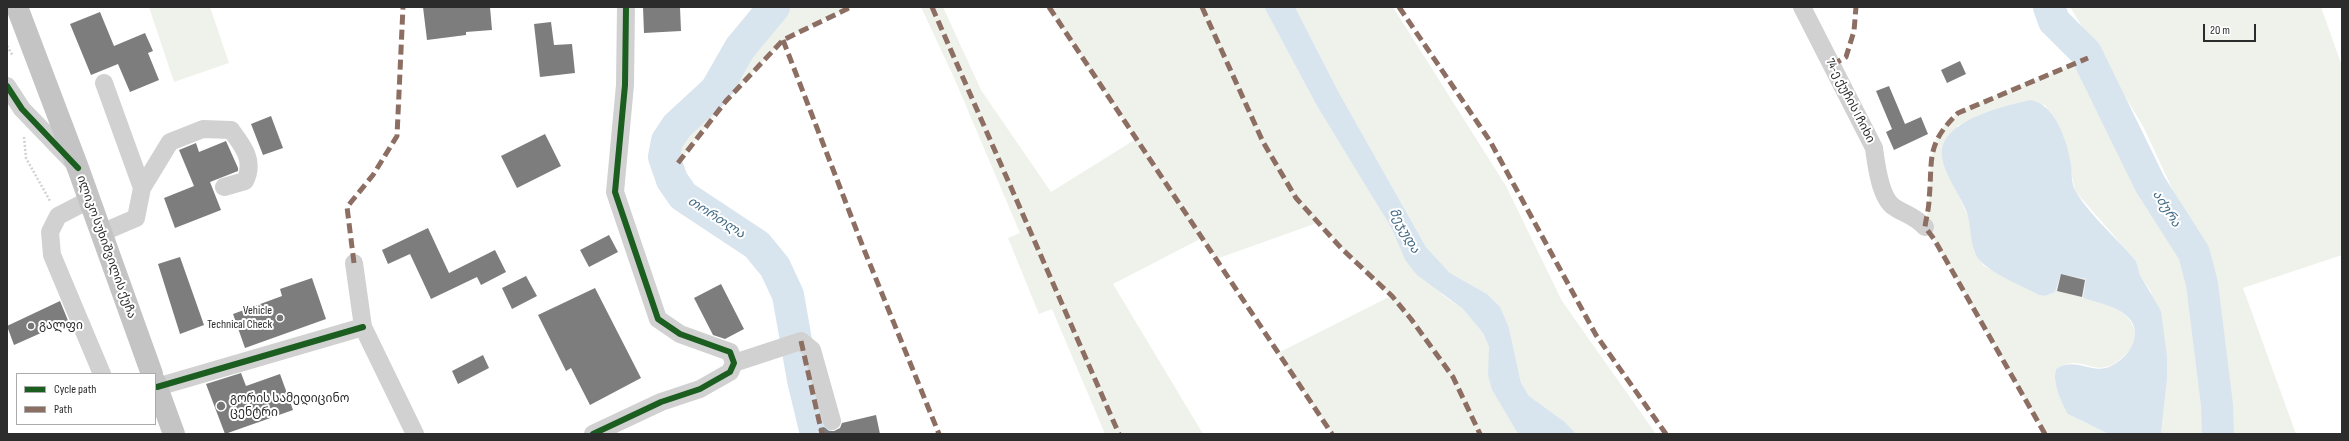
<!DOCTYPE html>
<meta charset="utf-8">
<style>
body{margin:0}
#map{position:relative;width:2349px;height:441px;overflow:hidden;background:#fff;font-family:"Sofia Sans Condensed",sans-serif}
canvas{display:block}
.frame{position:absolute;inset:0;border:8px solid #2c2c2c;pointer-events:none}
.legend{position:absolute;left:16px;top:373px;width:140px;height:52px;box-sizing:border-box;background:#fff;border:1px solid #ababab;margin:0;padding:5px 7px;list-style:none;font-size:12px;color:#2c2c2c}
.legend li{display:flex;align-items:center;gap:8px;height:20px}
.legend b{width:20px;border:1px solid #ababab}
.scale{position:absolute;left:2203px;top:24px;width:53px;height:18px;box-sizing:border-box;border:2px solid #2c2c2c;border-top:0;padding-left:5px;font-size:12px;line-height:14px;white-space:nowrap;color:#2c2c2c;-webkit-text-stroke:3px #fff;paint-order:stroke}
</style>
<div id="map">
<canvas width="2349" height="441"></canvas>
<div class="frame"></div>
<ul class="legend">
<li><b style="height:5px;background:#1b5e20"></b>Cycle path</li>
<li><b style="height:5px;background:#8d6e63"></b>Path</li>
</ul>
<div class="scale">20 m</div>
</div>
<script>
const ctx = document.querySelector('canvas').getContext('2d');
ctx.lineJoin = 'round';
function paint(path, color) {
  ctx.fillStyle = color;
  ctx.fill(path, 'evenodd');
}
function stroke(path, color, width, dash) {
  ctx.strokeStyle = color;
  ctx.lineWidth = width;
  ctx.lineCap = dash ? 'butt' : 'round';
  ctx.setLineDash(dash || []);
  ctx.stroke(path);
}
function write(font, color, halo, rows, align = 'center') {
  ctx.font = font + ' "Sofia Sans Condensed","Noto Sans Georgian",sans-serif';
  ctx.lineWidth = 4;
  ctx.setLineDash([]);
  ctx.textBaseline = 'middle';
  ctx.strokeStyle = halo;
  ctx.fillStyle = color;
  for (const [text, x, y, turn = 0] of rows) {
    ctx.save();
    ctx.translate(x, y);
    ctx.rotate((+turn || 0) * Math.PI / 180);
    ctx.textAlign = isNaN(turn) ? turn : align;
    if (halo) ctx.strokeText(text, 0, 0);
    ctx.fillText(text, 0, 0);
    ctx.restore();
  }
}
paint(new Path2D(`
 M149,7H210L229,63L174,82Z
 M774,7H851L783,40L726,101L678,163C689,197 712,202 738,221C757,234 773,249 788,266L829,434H816L803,380L788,295L775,267L757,245L683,196L672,180L664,157L667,141L677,126L716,90L740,47Z
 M921,7H943L981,90L1051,192L1136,139L1049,7H1264L1317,106L1392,229L1405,260L1444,296L1463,309L1483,333L1489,347L1492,390L1510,420L1521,434H1332L1278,353L1391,296L1317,223L1216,259L1202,238L1113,284L1203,434H1105L1052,309L1039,314L1008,238L1020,233L955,80Z
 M1295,7H1393L1506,186L1562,301L1656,434H1576L1565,422L1529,396L1521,383L1509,328L1487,294L1450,273L1426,247L1338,91Z
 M2070,7H2321L2342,66V255L2243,288L2296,434H2219L2217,417L2218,434H2161L2167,380L2151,292L2140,275L2136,261L2075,191L2064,137L2045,105L2018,103L1987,112L1957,126L1956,190L1970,221L1974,252L1984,266L2039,295L2045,296L2055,292L2061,274L2086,279L2083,298C2103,303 2131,309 2135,333C2136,340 2133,347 2128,352C2122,358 2116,365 2106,367C2094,370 2085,363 2073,363C2068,363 2061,367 2056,369C2051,387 2064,411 2080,420C2090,425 2100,428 2109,434H2045L1934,239L1925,227C1926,218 1929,209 1929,199C1932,157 1926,129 1970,106L2088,58L2150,184L2194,253L2202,284L2217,402L2211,296L2206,261L2143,126Z`), '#eff2eb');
paint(new Path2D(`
 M1264,7H1295L1338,91L1426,247L1450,273L1487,294L1500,307L1509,328L1521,383L1529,396L1565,422L1576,434H1521L1517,432L1492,390L1488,375L1489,347L1483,333L1463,309L1417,275L1405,260L1392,229L1317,106Z
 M2030,100C2055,103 2068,143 2071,165C2072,174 2071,184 2076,192C2091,217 2117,238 2136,261L2140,275L2161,311L2167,356V380L2161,434H2109L2068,414C2061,401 2052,384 2056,369C2076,356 2090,374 2109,367C2131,358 2147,329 2123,313C2111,305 2096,302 2083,298L2086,279L2061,274L2055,292L2045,296L2039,295C2023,286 1981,270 1975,253C1969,238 1972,221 1964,206C1957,190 1940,168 1942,150C1946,119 2005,106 2030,100Z`), '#d9e5ee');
stroke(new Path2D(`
 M774,7L740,48L716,90L677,126L667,141L664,157L672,180L683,196L757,245L775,267L788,295L803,380L816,434
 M2049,7L2054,21L2086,53L2150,184L2194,253L2202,284L2217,405L2218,434`), '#d9e5ee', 32);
paint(new Path2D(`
 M423,7H490L492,30L466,32V35L427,40Z
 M643,7H680L681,31L644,33Z
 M100,12L114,46L145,33L153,51L148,53L159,80L130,92L118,64L91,75L70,24Z
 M551,22L554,45L572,44L575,73L540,77L534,24Z
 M1960,61L1966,74L1947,83L1941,70Z
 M1889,86L1905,124L1921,117L1928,134L1894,150L1886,132L1892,129L1876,91Z
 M271,116L283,148L263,155L251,124Z
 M545,134L561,166L517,188L501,156Z
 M226,141L238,168V171L210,182L221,210L175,228L164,198L194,186L179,150L196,143L199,152Z
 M428,228L449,273L495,250L506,272L481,285L477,277L431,299L410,254L388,264L382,250Z
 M609,235L618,252L589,267L580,250Z
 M180,257L204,325L180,334L158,264Z
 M2061,274L2085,280L2082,297L2057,291Z
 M526,276L537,296L512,309L502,288Z
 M312,278L326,319L245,348L233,314L282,296L280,289Z
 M721,284L744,329L725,339L713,335L694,298Z
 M595,288L641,378L590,405L571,368L566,371L538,315Z
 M60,301L69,323L68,321L14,345L7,326Z
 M483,355L489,368L458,384L452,371Z
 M241,373L246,386L280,374L293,410L225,434L206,384Z
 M876,415L880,434H820L819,428L824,427L829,431H834L840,428L842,423Z`), '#7d7d7d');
stroke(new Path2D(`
 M7,46L13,56
 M24,137L26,158L50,201`), '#d1d1d1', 2.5, [2, 2]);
stroke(new Path2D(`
 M1802,7L1874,148C1876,163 1880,198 1894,207C1906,215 1915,216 1925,227
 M104,83L142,188
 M7,86L22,109L75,164
 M89,200L58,216L50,232L52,255L102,374
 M101,233L136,218L142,188L170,142L203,129L231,130C243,146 255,161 245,181L224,187
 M354,263L363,327L415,434
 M734,363L801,341L812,350L832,421
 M157,387L363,327
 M593,434L661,402L700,389L730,372L734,363L730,352L680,334L658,319L615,192L625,85L626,7`), '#d1d1d1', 18);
stroke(new Path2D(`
 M17,7L78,168L152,374
 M155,382L174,434`), '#c4c4c4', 22);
stroke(new Path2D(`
 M932,7L1119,434
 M1049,7L1332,434
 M1202,7L1263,142L1296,198L1342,249L1392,296L1411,319L1453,377L1480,434
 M1399,7L1490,141L1596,335L1666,434
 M783,40L863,247L939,434
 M1832,65L1846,57L1854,31L1856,7
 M678,163L726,101L783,40L851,7
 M354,263L347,207L373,175L397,136L403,7
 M801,341L822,434
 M2045,434L1934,239L1925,227C1926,218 1929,209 1929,200C1933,159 1925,145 1958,113L2088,58`), '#8d6e63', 5, [10, 5]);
stroke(new Path2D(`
 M7,86L22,109L78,168
 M157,387L363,327
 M593,434L661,402L700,389L730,372L734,363L730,352L680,334L658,319L615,192L625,85L626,7`), '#1b5e20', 6);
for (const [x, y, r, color] of [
 [280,318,4,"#767676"],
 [31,326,4,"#767676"],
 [221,406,5,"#767676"]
]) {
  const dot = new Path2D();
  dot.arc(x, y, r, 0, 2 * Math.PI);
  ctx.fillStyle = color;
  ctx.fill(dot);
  stroke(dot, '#fff', 1.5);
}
write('12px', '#2c2c2c', '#fff', [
 ["74-ე ქუჩის I ჩიხი",1850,101,63],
 ["ილიკო სუხიშვილის ქუჩა",106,247,70]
]);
write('12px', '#2c2c2c', '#fff', [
 ["Vehicle",272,311,"right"],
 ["Technical Check",272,325,"right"],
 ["გალფი",39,326],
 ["გორის სამედიცინო",230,399],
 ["ცენტრი",230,413]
], 'left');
write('italic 13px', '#436a85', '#fff', [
 ["აძურა",2166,209,58],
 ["თორთლა",716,218,33],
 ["მეჯუდა",1404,231,61]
]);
</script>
